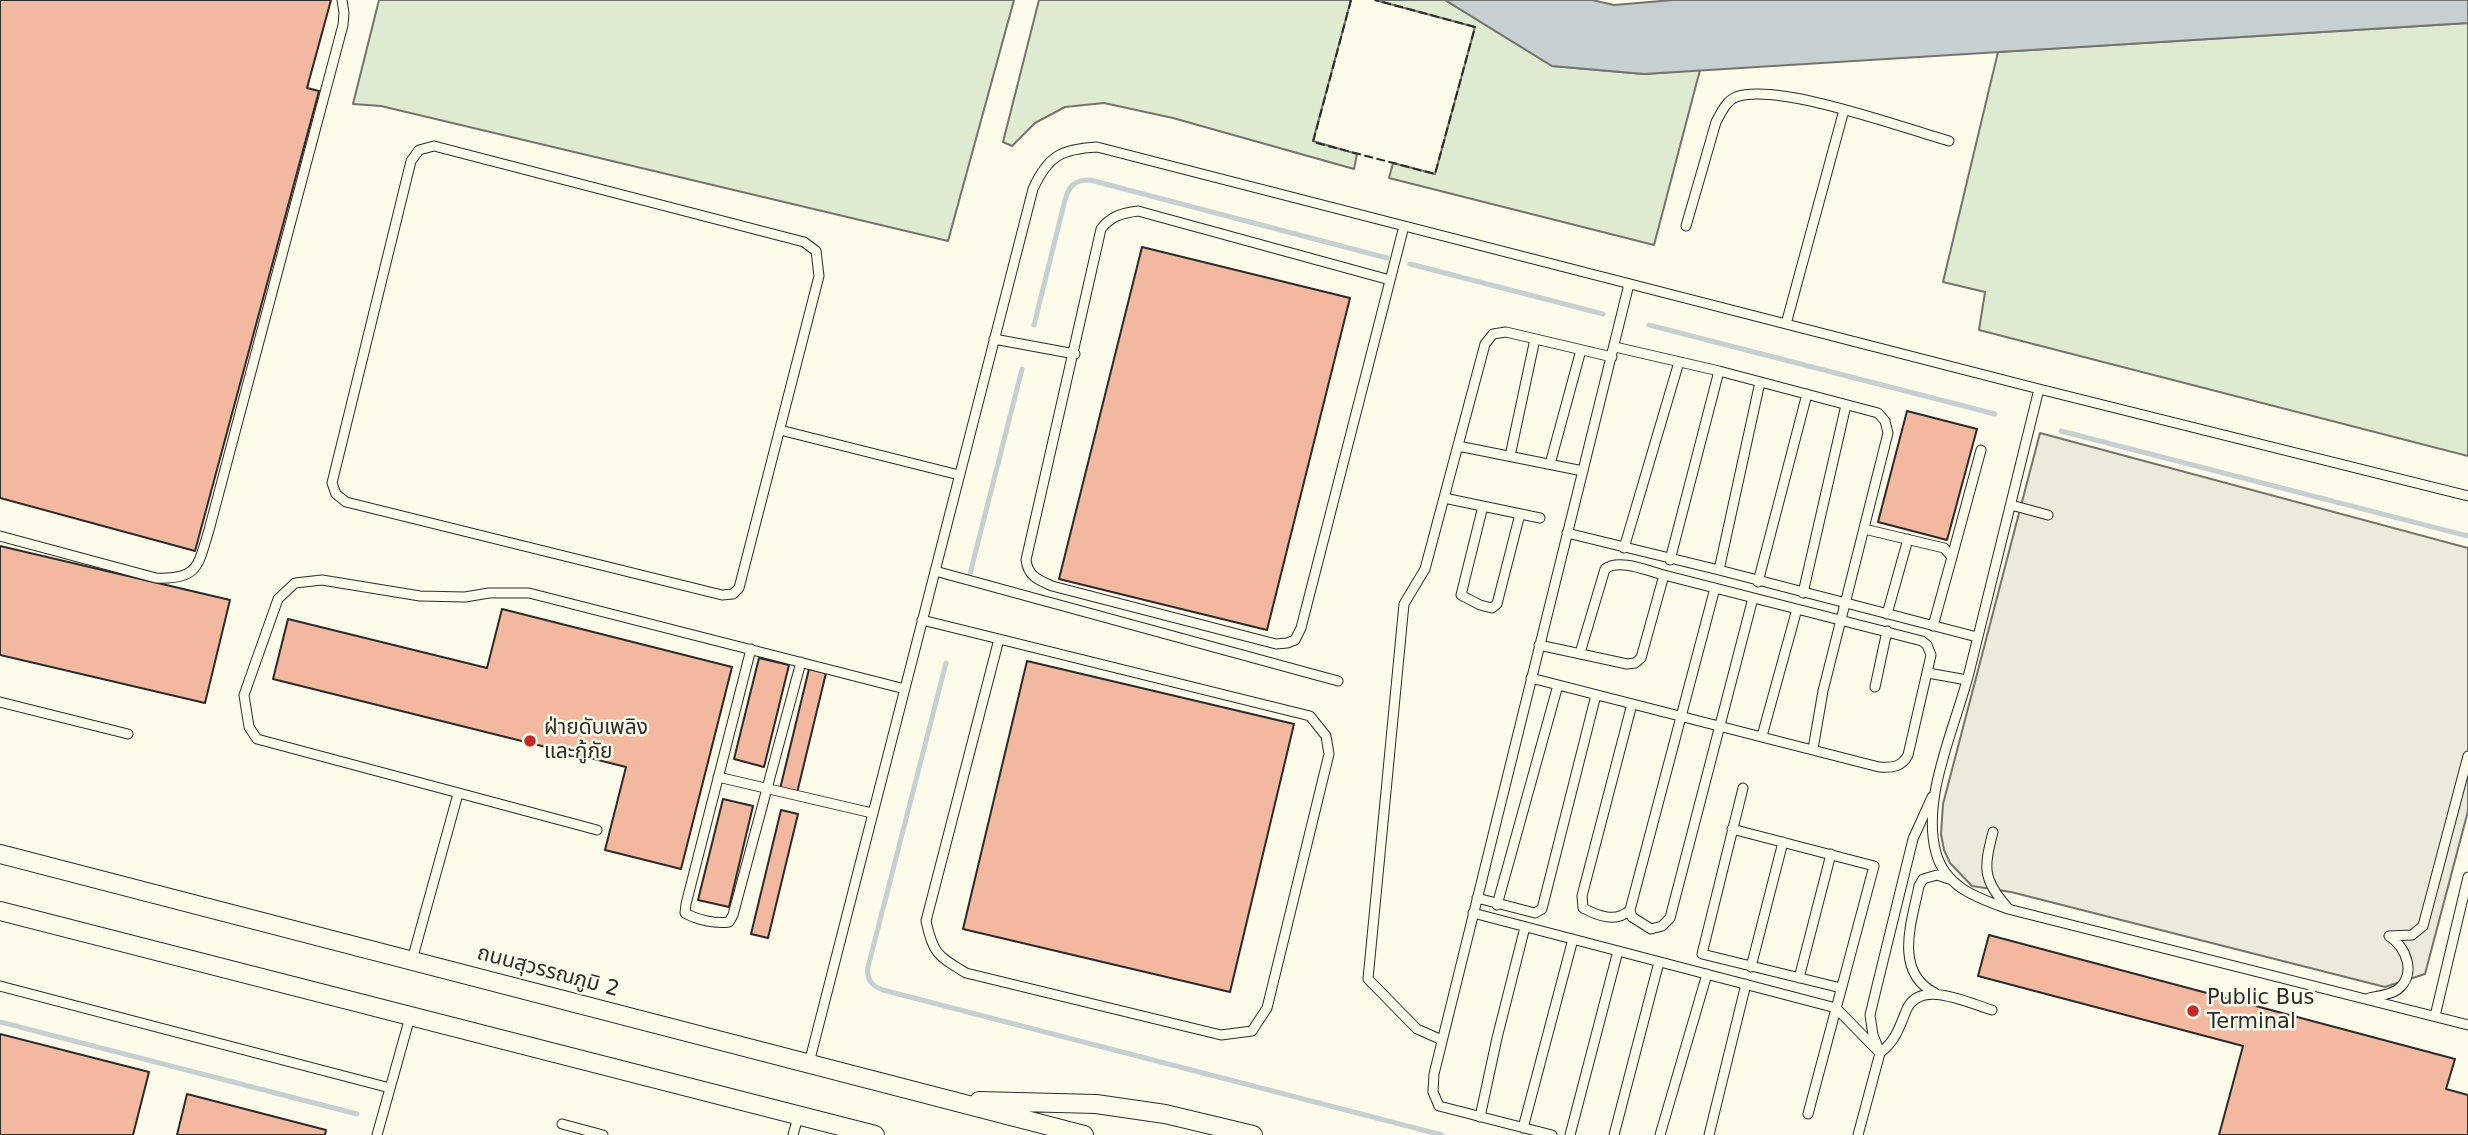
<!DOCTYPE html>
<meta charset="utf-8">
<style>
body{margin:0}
canvas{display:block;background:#fdfbea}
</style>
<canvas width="2468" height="1135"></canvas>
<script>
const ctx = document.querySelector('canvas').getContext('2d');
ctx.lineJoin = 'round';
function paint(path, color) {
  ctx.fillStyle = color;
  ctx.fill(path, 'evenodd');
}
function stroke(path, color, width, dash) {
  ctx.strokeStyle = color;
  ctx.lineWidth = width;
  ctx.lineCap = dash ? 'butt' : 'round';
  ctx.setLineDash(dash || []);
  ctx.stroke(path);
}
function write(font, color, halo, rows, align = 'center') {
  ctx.font = font + ' "DejaVu Sans","Noto Sans Thai",sans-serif';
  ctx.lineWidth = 5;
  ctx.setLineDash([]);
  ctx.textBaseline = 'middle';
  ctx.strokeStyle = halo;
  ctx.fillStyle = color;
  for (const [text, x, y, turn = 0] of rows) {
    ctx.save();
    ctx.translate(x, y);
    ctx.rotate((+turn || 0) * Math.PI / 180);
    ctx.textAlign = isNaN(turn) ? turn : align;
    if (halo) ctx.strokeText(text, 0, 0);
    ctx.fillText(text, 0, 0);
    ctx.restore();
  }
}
const green = new Path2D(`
 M379,0H1014L948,241L381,106L353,104Z
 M1039,0H1351L1313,141L1357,154L1354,169L1173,118L1104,103L1065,107L1035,123L1012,146L1003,142Z
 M1375,0H1445L1552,66L1644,74L1700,70L1654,245L1389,178L1393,163L1435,174L1475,27Z
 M2468,23V456L1979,330L1985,292L1943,282L1998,52Z`);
paint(green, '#deebd1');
stroke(green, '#74746e', 2);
const parking = new Path2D(`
 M2040,433L2468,548V811L2425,974L2385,987L2011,892L1972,886L1950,863L1944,850L1941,834L1943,804Z`);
paint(parking, '#eceadb');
stroke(parking, '#74746e', 2);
const water = new Path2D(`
 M1445,0H1592L1614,5L1673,0H2468V23L1644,74L1552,66Z`);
paint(water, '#c7d0d0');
stroke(water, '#74746e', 2);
stroke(new Path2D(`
 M1410,264L1603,314
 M1034,325L1065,200C1069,186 1074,180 1090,180L1387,258
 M1649,325L1995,414
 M2061,431L2468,536
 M970,574L1022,369
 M946,663L868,967C866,980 872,986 883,990L1442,1135
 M0,1022L357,1114`), '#c7d0d0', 5);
const building = new Path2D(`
 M0,0H331L307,88L319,91L195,551L0,498Z
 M1142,247L1350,298L1267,630L1059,579Z
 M1907,411L1977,429L1947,540L1878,522Z
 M0,546L230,600L205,703L0,655Z
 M502,609L732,667L681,869L605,850L626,767L273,679L288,619L487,668Z
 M759,658L789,665L764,767L734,759Z
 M1027,661L1294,724L1230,992L963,929Z
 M809,669L826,673L797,793L780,789Z
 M723,799L753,806L729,907L698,900Z
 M781,810L798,814L768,938L751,934Z
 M1989,935L2455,1059L2446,1089L2468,1095V1135H2219L2243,1046L1978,976Z
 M0,1034L149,1072L133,1135H0Z
 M187,1094L326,1130L325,1135H177Z`);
paint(building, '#f2b8a0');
stroke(building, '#2b2b2b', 2);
const lane = new Path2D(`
 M434,146L804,242L816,251L819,276L739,588L733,594L722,595L346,502L336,494L332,483L411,161L419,150Z
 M1686,226L1716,122C1721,113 1726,101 1736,97C1777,82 1904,128 1949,141
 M1390,280L1138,211C1122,213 1111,216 1101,229L1026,560C1028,576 1038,580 1052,586L1276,644L1287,643L1295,640L1301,628L1404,226
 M1786,324L1844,110
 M994,339L1075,354
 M1615,347L1719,371L1878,413L1885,421L1888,433L1823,691L1813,749
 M2039,389C2016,484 1992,578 1969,673C1955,728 1921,798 1936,853C1946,888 1978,898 2008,909L2468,1025
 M780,430L959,475
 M1458,446L1583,471
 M1510,456L1535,339
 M1550,464L1581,350
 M1444,498L1540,518
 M2011,505L2048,515
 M1483,506L1461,595L1480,605L1492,608L1497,604L1520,514
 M1864,529L1944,548L1952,557L1933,626
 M1567,533L1719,570L1977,637
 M0,536L156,578C199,580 198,565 209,530L343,25L344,13L342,0
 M1624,548L1679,362
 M1952,557L1981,450
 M1670,560L1719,371
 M1719,570L1760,382
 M935,571L1338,681
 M1758,582L1807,394
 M1803,593L1846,405
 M1887,614L1908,539
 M922,620L999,639
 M999,639L1310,716L1326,736L1329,754L1267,1008L1252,1031L1221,1035L966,973C938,956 933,954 926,921Z
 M751,649L686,904L685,913C697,920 716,924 729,922L733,915L801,662
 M1580,653L1605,569C1619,558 1648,571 1664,575
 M1928,673L1967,680
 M1531,678L1879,767C1892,768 1902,767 1908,755L1931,655L1927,645L1922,641L1664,575L1641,658L1635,663L1627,664L1539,645
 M1875,687L1887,631
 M0,702L128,734
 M1632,704L1582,896L1583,908C1598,916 1616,923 1630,910L1715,588
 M1762,736L1797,609
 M718,777L872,813
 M1743,788L1702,954L1841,988
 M1732,829L1874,866L1808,1114
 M597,830L257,739L249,727L244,695L278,599L295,583L322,580L420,596L465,597L489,593H529L905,689
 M1993,832C1984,867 1982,879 2007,907
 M1477,898L1535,913L1542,909L1596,695
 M1497,905L1558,685
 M1630,910L1632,917L1651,929L1662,926L1670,918L1753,598
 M1473,913L1836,1008L1880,1053C1895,1041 1899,1029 1906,1011C1919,978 1968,1003 1992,1010
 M412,960L458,794
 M1751,967L1783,842
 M1799,978L1831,854
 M0,986L390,1088
 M1935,993C1893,972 1912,921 1919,886L1923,879L1937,875L1949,879
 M2369,998C2378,996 2389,995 2397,990C2417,975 2407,948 2389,936L2412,935L2423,926L2468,756
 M2435,1016L2468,877
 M1442,1040L1417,1029L1368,979L1404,604L1425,569L1485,344L1493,334L1506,332L1612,357
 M809,1063L1033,189C1048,156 1061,149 1097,147L2039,389L2468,496
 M1480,1117L1497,1038L1525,927
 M562,1124L603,1135
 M1523,1128L1573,939
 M377,1135L410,1017
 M793,1135L798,1117
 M1552,1135L1439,1106L1433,1092L1434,1074L1629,284
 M1570,1135L1618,951
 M1614,1135L1659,962
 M1660,1135L1707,974
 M1709,1135L1746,984
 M1858,1135L1880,1053L1873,1035L1870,1015L1876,990L1913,839L1932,797`);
const street = new Path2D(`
 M0,854L1084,1135
 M0,911L875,1135
 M979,1101L1096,1104L1165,1114L1253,1135`);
stroke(lane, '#2b2b2b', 11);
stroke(street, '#2b2b2b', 20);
stroke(lane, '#fdfbea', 9);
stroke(street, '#fdfbea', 18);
stroke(new Path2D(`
 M1351,0L1313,142L1435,174L1475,27L1375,0`), '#2b2b2b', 2, [9, 3.5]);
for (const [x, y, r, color] of [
 [530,741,7,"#c62828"],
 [2193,1011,7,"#c62828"]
]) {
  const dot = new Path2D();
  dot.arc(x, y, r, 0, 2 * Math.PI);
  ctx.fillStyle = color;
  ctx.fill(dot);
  stroke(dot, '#fdfbea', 2.5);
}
write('21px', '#2b2b2b', '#fdfbea', [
 ["ฝ่ายดับเพลิง",544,729],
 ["และกู้ภัย",544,753],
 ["Public Bus",2207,999],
 ["Terminal",2207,1023]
], 'left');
write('21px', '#2b2b2b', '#fdfbea', [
 ["ถนนสุวรรณภูมิ 2",548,972,15]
]);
</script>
